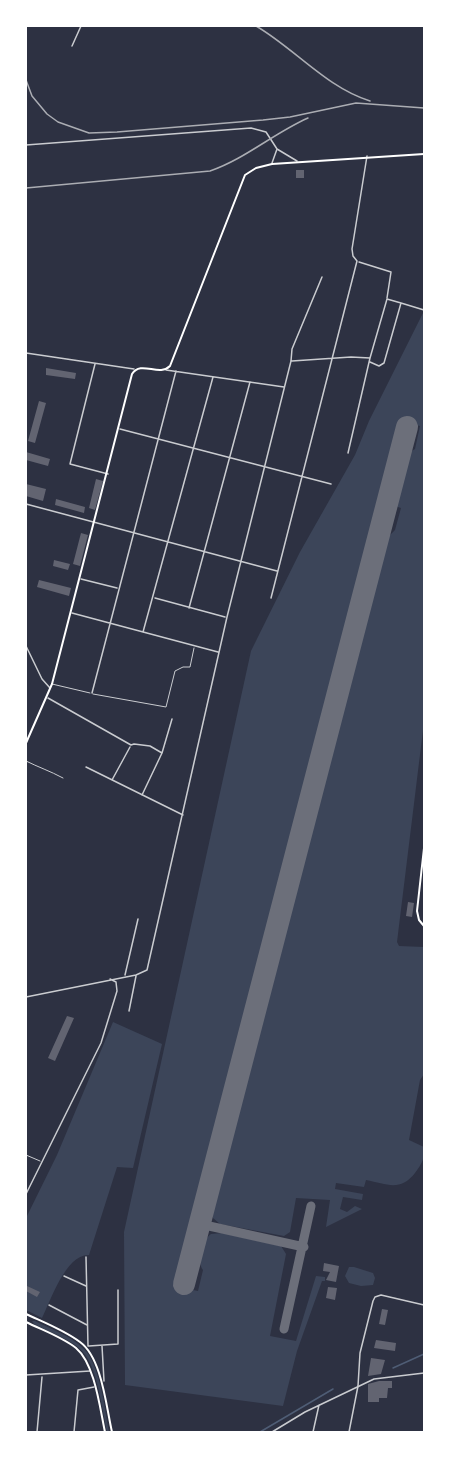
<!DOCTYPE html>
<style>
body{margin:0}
#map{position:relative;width:450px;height:1458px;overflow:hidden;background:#2d3142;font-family:Mulish,sans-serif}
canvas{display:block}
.frame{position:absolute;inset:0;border:27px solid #fff;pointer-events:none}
</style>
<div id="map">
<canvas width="450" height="1458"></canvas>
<div class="frame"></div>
</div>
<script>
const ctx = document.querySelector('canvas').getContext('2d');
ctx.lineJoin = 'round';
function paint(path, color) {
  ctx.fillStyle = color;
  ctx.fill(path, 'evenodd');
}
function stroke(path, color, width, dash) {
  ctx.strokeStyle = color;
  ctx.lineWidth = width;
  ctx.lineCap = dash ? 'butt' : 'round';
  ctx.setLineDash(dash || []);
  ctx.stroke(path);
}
paint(new Path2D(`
 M423,313L424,722L397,942L399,946L424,947V1074L420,1080L409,1140L424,1147C425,1159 422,1163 415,1173C400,1192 387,1184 366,1180L364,1187L336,1183L335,1189L363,1194L362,1200L343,1197L340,1209L347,1212L355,1206L362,1209L326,1227L330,1200L296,1198L290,1232L284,1236L220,1224L213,1218V1211L388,537L395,530L401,508L395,506L410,452L415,449L420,426L400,421L174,1287L192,1292L193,1290L198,1291L203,1270C196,1261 202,1240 211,1234L222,1233L281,1246L286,1254L270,1336L296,1341L316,1276L325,1277V1281H322L297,1351L283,1406L125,1385L124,1232L251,651L300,552L355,455L369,421Z
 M113,1022L162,1044L133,1168L117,1167L89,1255C66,1254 51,1300 42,1318L26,1310V1218L57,1155Z
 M349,1267H354L373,1273L375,1278L373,1285L361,1286L349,1283L345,1276Z
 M32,1321H35C51,1329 71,1336 84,1349C100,1365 105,1410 109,1432H107C102,1410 98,1369 83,1352C73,1340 47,1331 34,1324Z`), '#3c4559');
stroke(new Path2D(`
 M393,1368L424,1354
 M260,1432L333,1389`), '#4f5d75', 1.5);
stroke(new Path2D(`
 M200,1224L304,1247
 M284,1329L311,1206`), '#6c6f7a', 9);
stroke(new Path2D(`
 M184,1284L407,427`), '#6c6f7a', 22);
paint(new Path2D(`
 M296,170H304V178H296Z
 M46,368L76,373L75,379L46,375Z
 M39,401L46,403L35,443L28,441Z
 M26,452L50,459L48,466L26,460Z
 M96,479L103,481L95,510L89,508Z
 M26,484L46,489L43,501L26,496Z
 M56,499L85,507L84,513L55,505Z
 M81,533L88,535L80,566L73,564Z
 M54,560L70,564L68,570L53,566Z
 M39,580L71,588L69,596L37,587Z
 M408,902L414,903L412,917L406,916Z
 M67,1016L74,1018L55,1061L48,1058Z
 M324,1263L339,1266L336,1282L326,1280L330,1272L323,1271Z
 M27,1286L40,1292L37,1297L26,1291Z
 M328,1287L337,1288L335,1300L326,1298Z
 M382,1309L388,1310L385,1325L379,1324Z
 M376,1340L396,1343L395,1351L374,1348Z
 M371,1358L385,1360L381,1374L368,1376Z
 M379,1381H392V1388H388L387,1398H379V1402H368V1384Z`), '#626471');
stroke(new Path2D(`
 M52,684L90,693
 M93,694L166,707L175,671L183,667H190L194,648
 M26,761C38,767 50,771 63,778
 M26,1155L40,1161`), '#caccd0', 1);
stroke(new Path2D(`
 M72,46L81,26
 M26,145L251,128L266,132L277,149
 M272,163L277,149L297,161
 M359,262L391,272L387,298
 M26,353L134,369
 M292,361L351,357L370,358
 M370,362L379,366L384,363L401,303L424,310
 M95,364L70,464L108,474
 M166,370L284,387
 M120,429L331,484
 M348,453L370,358L387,299L401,303
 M26,504L277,571
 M81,579L117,588
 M155,598L225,617
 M271,598L357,261L353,256L352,249L367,156
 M189,608L250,382
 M72,613L218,652
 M143,632L213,377
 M26,646L42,679L50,688
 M92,693L176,371
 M48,698L131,745L134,744L150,746L162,753L172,719
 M86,767L183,815
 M112,780L130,747
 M142,795L162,753
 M125,975L138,919
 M26,997L136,975L147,970L227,617L291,361L292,349L322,277
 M129,1011L136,976
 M26,1194L101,1043L117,991L116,982L110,979
 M86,1257L88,1346
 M64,1276L86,1286
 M49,1305L87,1325
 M89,1346L118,1344V1290
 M102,1346L104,1381
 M26,1375L90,1371
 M37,1432L42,1377
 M74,1432L78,1390L94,1387
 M272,1432L305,1412L374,1379L424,1373
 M313,1432L319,1405`), '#caccd0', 1.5);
stroke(new Path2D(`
 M349,1432L358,1386L360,1353L373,1301L375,1297L381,1295L424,1305`), '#caccd0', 1.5);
stroke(new Path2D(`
 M26,743L52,684L132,374C141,360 159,377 170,366L245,175L256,168L272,164L424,154
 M424,848L417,911L419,920L424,926
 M26,1314C43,1322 64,1330 80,1342C102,1358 106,1406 112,1432
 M26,1322C42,1330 62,1337 76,1348C95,1364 100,1409 105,1432`), '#fff', 2);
stroke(new Path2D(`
 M256,26C294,48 327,88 370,101
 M26,80L32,96L47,114L58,122L89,133L117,132L263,120L290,117L356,103L424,108
 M26,188L210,171C245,159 274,133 308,118`), '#abadb3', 1.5);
</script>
